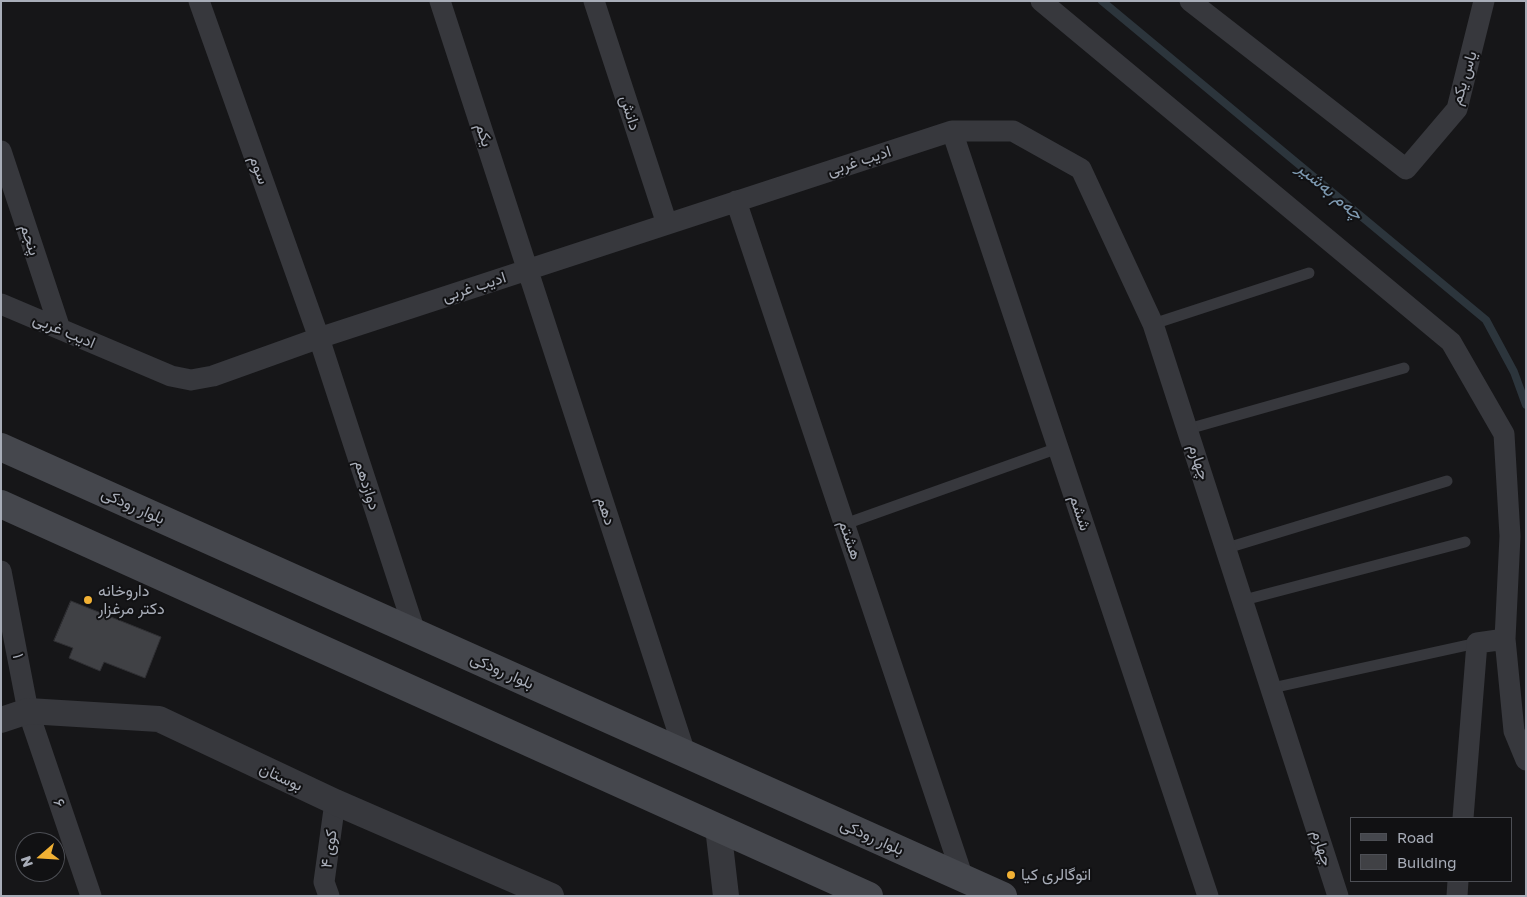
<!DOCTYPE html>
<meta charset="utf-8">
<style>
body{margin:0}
#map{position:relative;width:1527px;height:897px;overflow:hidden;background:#161618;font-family:"Golos Text",sans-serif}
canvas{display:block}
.frame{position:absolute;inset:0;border:2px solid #a8adb8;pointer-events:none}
.legend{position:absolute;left:1350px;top:817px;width:162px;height:65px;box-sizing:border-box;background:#111113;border:1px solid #4d4f55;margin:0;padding:6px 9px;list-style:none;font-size:15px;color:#a8adb8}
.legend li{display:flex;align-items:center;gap:10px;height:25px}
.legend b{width:25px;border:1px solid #4d4f55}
.north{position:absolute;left:15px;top:832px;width:50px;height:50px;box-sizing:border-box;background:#111113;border:1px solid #4d4f55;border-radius:50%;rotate:251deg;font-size:14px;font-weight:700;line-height:20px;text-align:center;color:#a8adb8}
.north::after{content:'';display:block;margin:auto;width:18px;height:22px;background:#f2b134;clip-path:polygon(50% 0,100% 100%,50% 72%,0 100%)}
</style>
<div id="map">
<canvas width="1527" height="897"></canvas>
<div class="frame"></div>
<ul class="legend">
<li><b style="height:6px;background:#45474d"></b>Road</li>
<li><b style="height:14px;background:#404145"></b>Building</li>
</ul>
<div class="north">N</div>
</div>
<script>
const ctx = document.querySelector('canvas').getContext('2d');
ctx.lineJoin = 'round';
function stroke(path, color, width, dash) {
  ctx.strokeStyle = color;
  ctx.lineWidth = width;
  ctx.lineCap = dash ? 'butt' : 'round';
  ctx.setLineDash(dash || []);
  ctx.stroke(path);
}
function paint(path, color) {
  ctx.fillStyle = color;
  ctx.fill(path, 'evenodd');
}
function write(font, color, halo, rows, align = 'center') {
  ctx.font = font + ' "Golos Text",Vazirmatn,sans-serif';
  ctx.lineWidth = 4;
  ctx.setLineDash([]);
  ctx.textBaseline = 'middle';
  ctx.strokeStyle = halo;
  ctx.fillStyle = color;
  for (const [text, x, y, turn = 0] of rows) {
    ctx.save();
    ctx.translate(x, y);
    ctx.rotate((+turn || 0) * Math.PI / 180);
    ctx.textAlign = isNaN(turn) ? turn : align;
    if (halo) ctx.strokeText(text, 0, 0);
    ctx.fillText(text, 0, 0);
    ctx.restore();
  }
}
stroke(new Path2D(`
 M1102,1L1486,320L1514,372L1526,405`), '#2c353c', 8);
const building = new Path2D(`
 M71,601L161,637L145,678L104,662L100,671L69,658L73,648L54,641Z`);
paint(building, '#404145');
stroke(building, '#303034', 1);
stroke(new Path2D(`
 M1153,324L1309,273
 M1188,429L1404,368
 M845,524L1058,448
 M1227,548L1447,481
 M1244,600L1465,542
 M1272,688L1477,643`), '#37383d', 11);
stroke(new Path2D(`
 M199,1L319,338L415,632
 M440,1L685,753
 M594,1L667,224
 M1041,1L1451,342L1504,434L1510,536L1505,639L1514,731L1526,760
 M1190,1L1406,169L1457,109L1484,1
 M952,131L1208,896
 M1,151L60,329
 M736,201L963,878
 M1,304L171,376L191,380L213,376L319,338L952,131H1013L1081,169L1153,324L1338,896
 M1,571L28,711L91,896
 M1463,818L1477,643L1505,639
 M329,896L324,882L335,802
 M1457,896L1458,881`), '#37383d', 21);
stroke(new Path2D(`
 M1,720L28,711L159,719L335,802L551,896
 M718,827L726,896`), '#37383d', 26);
stroke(new Path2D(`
 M1,447L1003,896
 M1,504L869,896`), '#45474d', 28);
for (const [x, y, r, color] of [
 [88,600,5,"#f2b134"],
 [1011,875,5,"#f2b134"]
]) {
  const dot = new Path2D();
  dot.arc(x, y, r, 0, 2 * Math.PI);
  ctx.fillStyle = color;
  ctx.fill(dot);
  stroke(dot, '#111113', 2);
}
write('16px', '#a8adb8', '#111113', [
 ["یاس یکم",1464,78,-73],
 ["دانش",630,113,72],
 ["یکم",484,135,72],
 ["ادیب غربی",859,161,-18],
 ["سوم",259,170,70],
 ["پنجم",30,240,72],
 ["ادیب غربی",474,287,-18],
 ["ادیب غربی",64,331,23],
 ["چهارم",1199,462,72],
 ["دوازدهم",367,485,72],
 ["بلوار رودکی",133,506,24],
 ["دهم",606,511,72],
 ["ششم",1080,513,72],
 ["هشتم",850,540,71],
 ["۱",18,656,79],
 ["بلوار رودکی",502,671,24],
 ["بوستان",281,777,25],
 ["۶",59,803,71],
 ["بلوار رودکی",872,837,24],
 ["چهارم",1322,848,73],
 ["کوی ۴",329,849,-82]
]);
write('16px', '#a8adb8', '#111113', [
 ["داروخانه",98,591],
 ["دکتر مرغزار",98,609],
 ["اتوگالری کیا",1021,875]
], 'left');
write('italic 18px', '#7f9bb3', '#111113', [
 ["چەم بەشیر",1330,191,40]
]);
</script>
